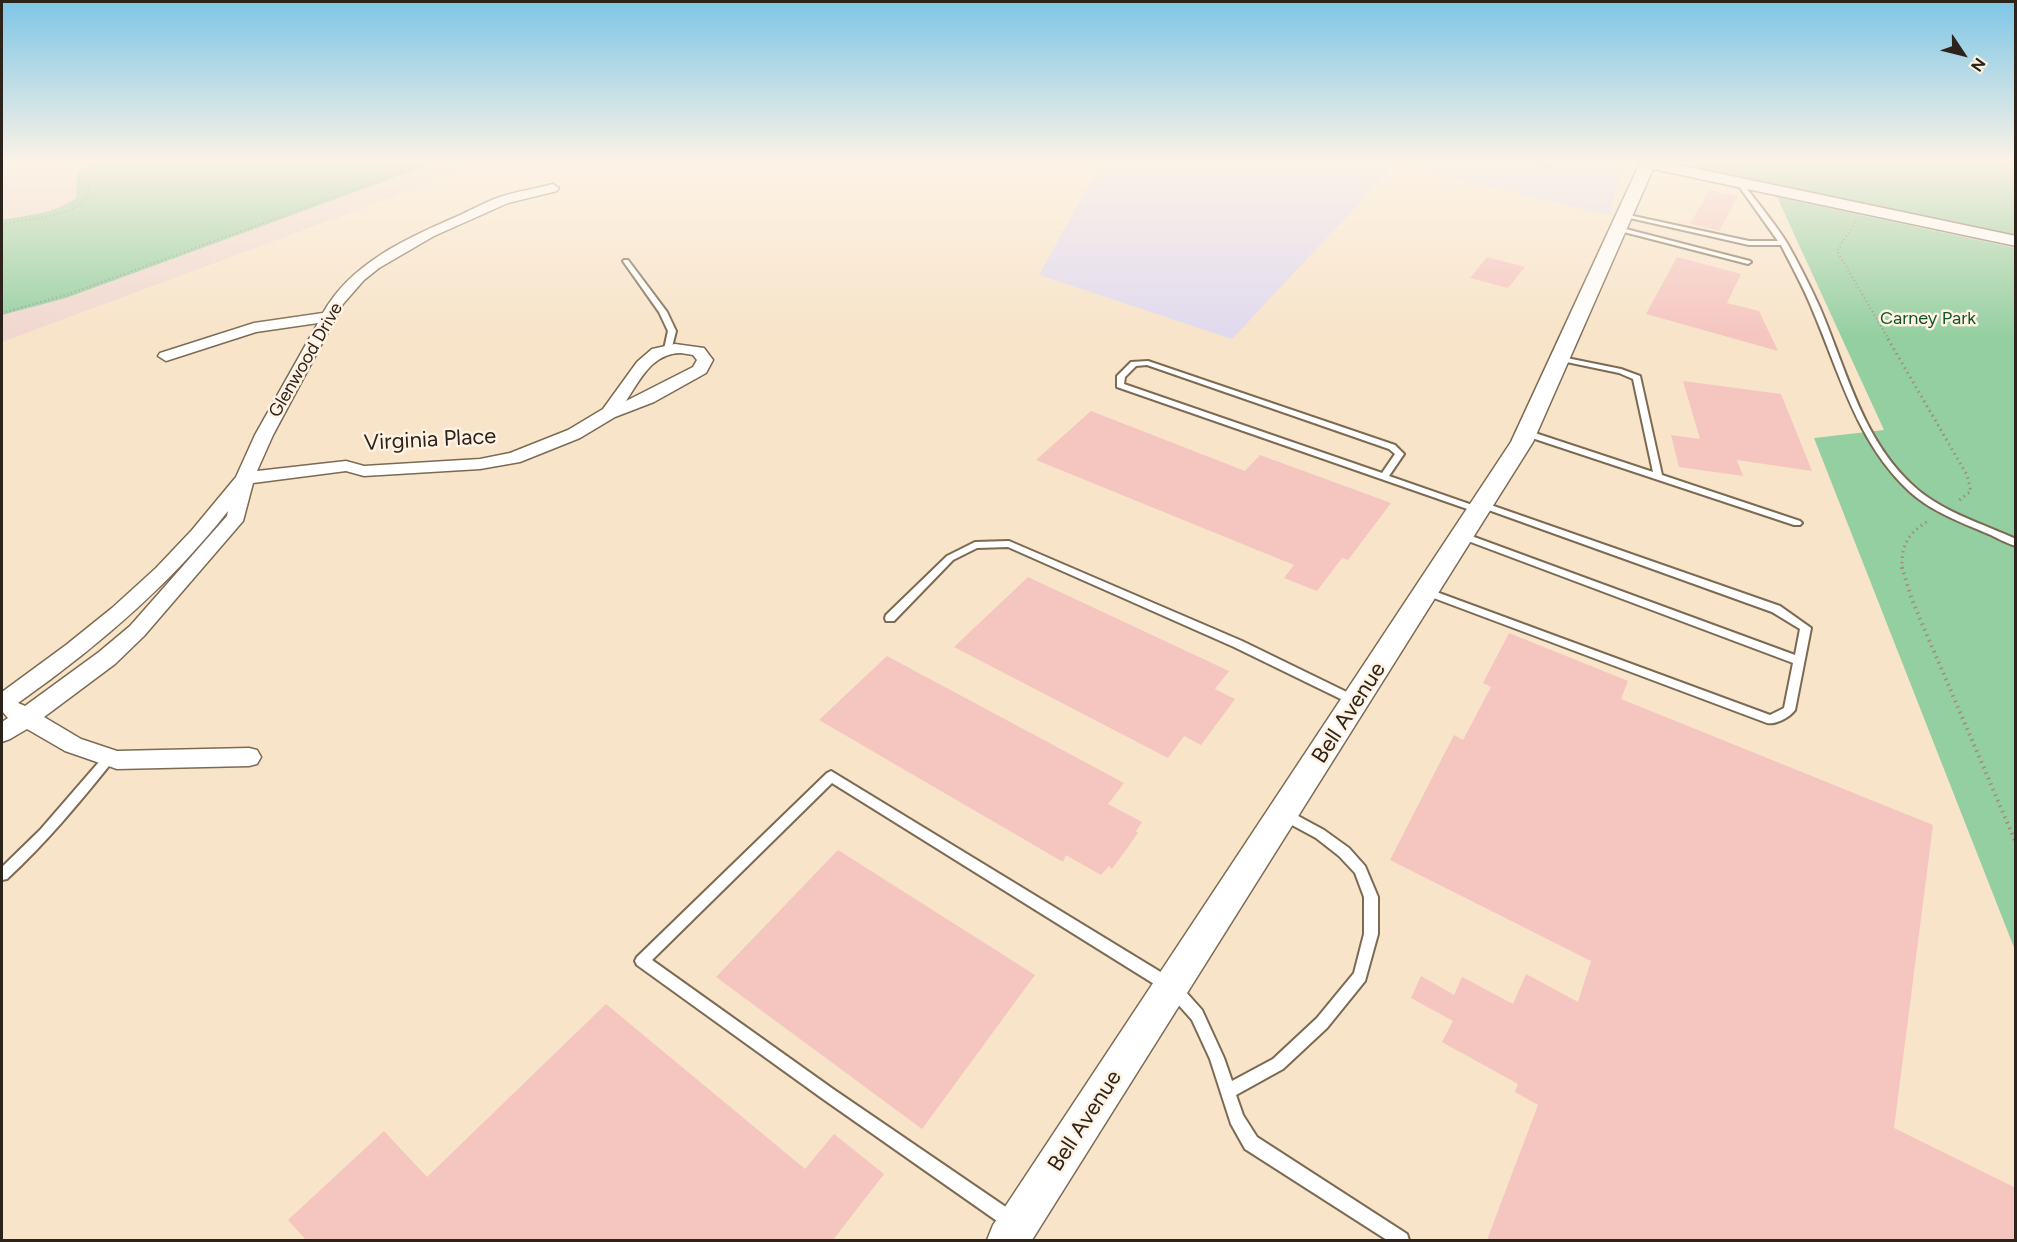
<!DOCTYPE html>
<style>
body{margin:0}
#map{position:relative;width:2017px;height:1242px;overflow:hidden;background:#f8e4c9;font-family:Figtree,sans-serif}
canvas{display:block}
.frame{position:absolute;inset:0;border:3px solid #2c241a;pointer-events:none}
.north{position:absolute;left:1933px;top:24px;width:60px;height:60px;-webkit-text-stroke:4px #fff2e2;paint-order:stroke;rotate:125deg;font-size:16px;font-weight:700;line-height:24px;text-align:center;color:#2c241a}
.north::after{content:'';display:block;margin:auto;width:21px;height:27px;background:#2c241a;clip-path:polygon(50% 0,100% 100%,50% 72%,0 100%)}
</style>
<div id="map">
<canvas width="2017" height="1242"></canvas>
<div class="frame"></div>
<div class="north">N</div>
</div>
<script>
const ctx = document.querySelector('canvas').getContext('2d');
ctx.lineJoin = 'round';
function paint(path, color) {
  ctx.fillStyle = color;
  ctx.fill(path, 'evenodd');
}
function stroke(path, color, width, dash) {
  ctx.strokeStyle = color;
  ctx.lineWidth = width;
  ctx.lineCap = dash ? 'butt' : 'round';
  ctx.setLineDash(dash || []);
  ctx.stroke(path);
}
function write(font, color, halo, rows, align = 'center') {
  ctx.font = font + ' Figtree,sans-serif';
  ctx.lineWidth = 5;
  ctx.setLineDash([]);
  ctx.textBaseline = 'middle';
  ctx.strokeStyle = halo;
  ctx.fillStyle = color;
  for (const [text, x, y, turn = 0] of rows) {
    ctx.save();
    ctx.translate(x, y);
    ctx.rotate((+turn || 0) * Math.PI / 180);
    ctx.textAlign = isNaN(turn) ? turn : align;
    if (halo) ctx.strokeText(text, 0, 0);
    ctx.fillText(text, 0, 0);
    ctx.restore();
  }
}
paint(new Path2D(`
 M1101,163H1619L1625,164L1609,215L1395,165L1232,339L1039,275Z`), '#e0d9ef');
paint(new Path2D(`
 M2,163H484L2,342Z`), '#f0d7cf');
paint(new Path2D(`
 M89,163H434L66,298L2,315V220C27,215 55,214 76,198L77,172Z
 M1658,163H2015V238Z
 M1777,197L2015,248L2016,580H2014L2016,584L2015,950L1814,438L1884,430Z`), '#94cfa1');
paint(new Path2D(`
 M1709,190L1738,196L1719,231L1690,224Z
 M1487,257L1525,267L1508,288L1470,278Z
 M1677,257L1741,274L1727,303L1759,311L1778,351L1646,314Z
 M1683,381L1781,394L1812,471L1737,460L1743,476L1679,467L1671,435L1700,439Z
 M1091,411L1245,471L1260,455L1391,503L1348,560L1342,558L1317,591L1284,578L1294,565L1036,460Z
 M1028,577L1229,671L1215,689L1235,699L1201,745L1184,736L1168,758L954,647Z
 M1509,633L1628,681L1621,699L1933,825L1894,1128L2016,1188V1240H1487L1538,1105L1515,1092L1518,1084L1442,1042L1453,1021L1411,998L1421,976L1454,995L1462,977L1513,1004L1526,974L1578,1002L1591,961L1390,860L1454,735L1463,740L1491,687L1483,683Z
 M887,656L1124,783L1108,804L1142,822L1136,831L1138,833L1112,869L1109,866L1101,875L1066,855L1063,862L819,720Z
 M838,850L1035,975L922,1129L716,977Z
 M606,1004L805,1169L834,1134L884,1174L833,1240H306L288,1220L384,1131L427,1177Z`), '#f5c5c0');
const service = new Path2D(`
 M1545,163H1551L1547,166L1544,164Z
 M1739,180L1741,181C1756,201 1773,221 1787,243C1799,264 1810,286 1820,308C1847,371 1863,444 1918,490C1946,513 1983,524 2016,539V546C2005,543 1996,537 1986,533C1960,522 1931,511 1910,492C1857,443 1840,374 1813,311C1804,288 1792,267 1781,245H1749L1621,216L1624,214L1749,241H1778L1736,182Z
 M1618,227L1750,261L1751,262L1748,264L1616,230L1615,229Z
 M624,260H628L667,312L676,331L671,351H665L664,349L668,331L659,312L623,261Z
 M1557,356L1621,369L1640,376L1662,475L1800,521L1802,523L1800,525H1794L1523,435V431H1529L1653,472L1633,379L1619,373L1557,360Z
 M1148,361L1395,445L1404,454L1389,476L1478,507L1479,503H1485L1780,606L1811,628L1795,710C1790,717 1776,725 1767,723L1423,594L1422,592L1427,589L1431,590L1770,715L1784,708L1793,663L1460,538L1458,536L1463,533L1466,534L1795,655L1800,629L1772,612L1483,508L1482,512H1476L1117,387V376L1131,362ZM1147,365L1389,449L1395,454L1382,473L1124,384L1125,377L1136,366Z
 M1009,541L1242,641L1359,698L1361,701L1359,704H1351L1234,647L1008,547L977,548L953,560L894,621H886L885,618L886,615L947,556L975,542Z
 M109,753L113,755L115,758L113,761C80,802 46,843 7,879L2,880V867L40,830L105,755Z
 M831,771L1177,982L1202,1010L1224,1058L1232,1081L1273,1059L1317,1018L1354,973L1364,934V897L1355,873L1339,856L1316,838L1279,818L1277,814L1279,810L1283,809L1287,810L1324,830L1349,848L1365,866L1378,897V934L1365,981L1327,1028L1283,1069L1236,1095L1243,1115L1257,1137L1407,1234L1409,1240H1387L1245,1149L1231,1124L1210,1059L1192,1020L1167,992L832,783L652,960L833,1089L1019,1216L1021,1222L1019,1228L1013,1230L1007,1228L823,1099L637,965L635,961L637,957L827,773Z`);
const minor = new Path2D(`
 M553,184L559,188L557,191L508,203L434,236L379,268L364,280L343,304L273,435L257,471L346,461L364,466L480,459L510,453L568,430L603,409L637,362L652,349L675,344L704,348L713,360L706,373L654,402L615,417L580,438L520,462L480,469L364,476L346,471L253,483L243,521L144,636L115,664L44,717L81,739L117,751L249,748L257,750L261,757L257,764L249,766L117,769L65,751L27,729L10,739L2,742V722L8,718L2,711V692L66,645L112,608L156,568L192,530L236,477L255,435L318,323L256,332L166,361L158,356L160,353L254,323L323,313C351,263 407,238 458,216C471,210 485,202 500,197C517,191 535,189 553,184ZM681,353L693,355L697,360L693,367L626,401C640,380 652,353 681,353ZM228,511L227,516L130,626L99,652L25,706L18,703C96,648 169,586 228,511Z`);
const tertiary = new Path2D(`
 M1640,163H1670L2016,236V246L1653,169L1533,442L1032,1240H987L993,1225L1511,442Z`);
stroke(service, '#7c6a53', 4);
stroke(minor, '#7c6a53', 3);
stroke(tertiary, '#7c6a53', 3);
stroke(new Path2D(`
 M1758,163L1776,171
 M1855,222L1837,251L1889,340
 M2,224C22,220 77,216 87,197C91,190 88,180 87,173L98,163
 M2,313L69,294L427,163`), '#9e8f7c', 2, [1, 3]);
stroke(new Path2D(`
 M1888,339L1967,475L1971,491L1958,501
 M1902,569C1901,544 1909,532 1930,520`), '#9e8f7c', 3, [1.5, 4]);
stroke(new Path2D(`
 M1902,567L1912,600L2016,843`), '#9e8f7c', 4, [1.5, 4.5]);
paint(service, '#fff');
paint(minor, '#fff');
paint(tertiary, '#fff');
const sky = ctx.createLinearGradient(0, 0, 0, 337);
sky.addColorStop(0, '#7dc6e6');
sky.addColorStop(0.48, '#fcf3e7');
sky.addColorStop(1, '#fcf3e700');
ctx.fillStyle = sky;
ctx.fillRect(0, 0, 2017, 337);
write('18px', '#10562a', '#fff2e2', [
 ["Carney Park",1928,319]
]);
write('18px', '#2c241a', '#fff2e2', [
 ["Glenwood Drive",306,360,-60]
]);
write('22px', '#2c241a', '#fff2e2', [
 ["Virginia Place",430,440,-3],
 ["Bell Avenue",1349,713,-57],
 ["Bell Avenue",1085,1121,-57]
]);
</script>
